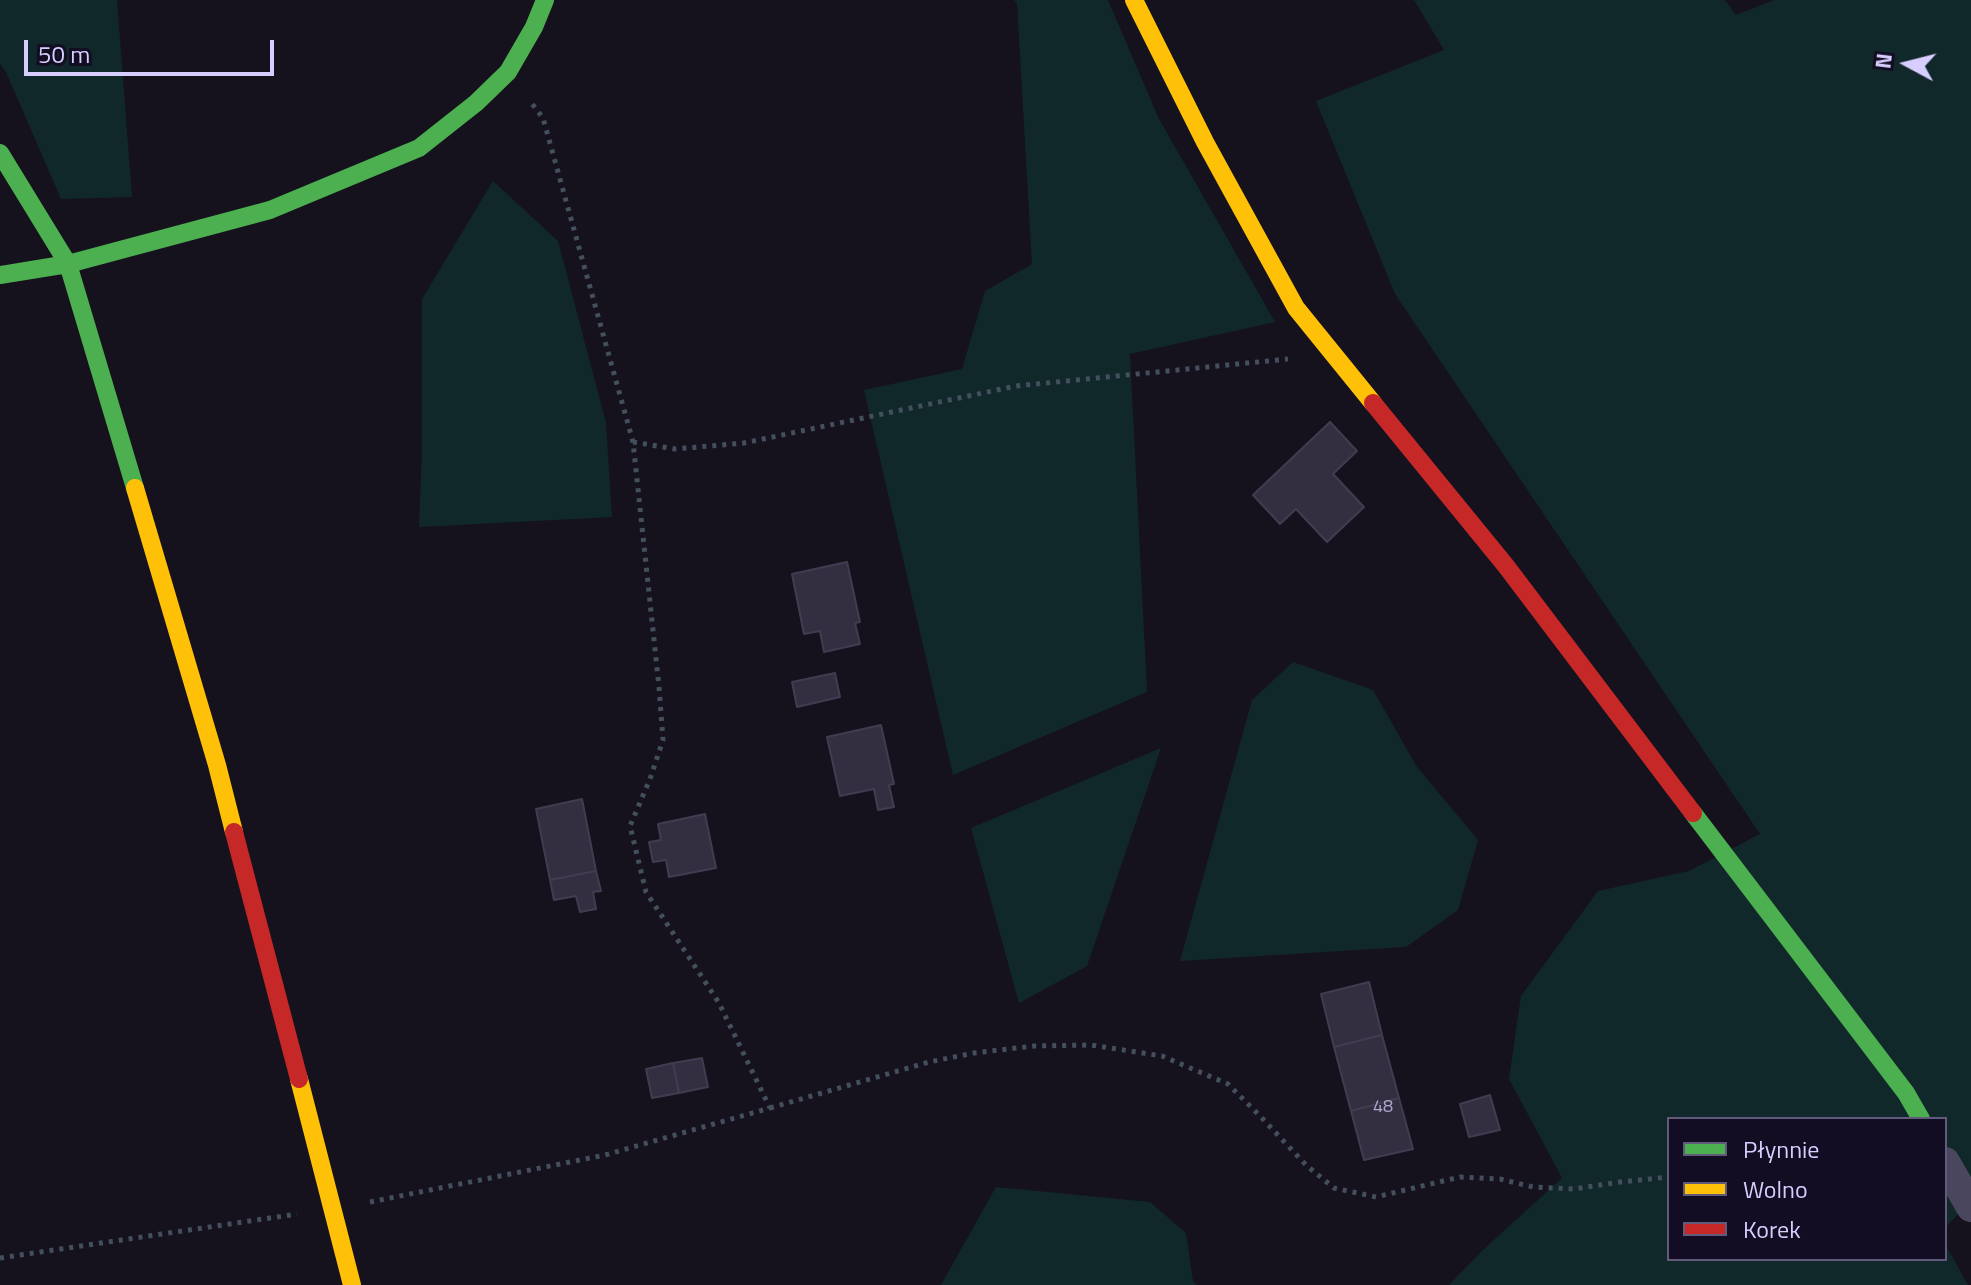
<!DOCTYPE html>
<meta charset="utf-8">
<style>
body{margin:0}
#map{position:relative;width:1971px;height:1285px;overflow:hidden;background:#15121d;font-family:"Titillium Web",sans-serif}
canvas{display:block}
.legend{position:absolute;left:1667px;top:1117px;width:280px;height:144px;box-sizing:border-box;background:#120d22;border:2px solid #615a7a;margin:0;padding:10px 14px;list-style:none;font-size:24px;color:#d7ceff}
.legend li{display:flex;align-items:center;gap:16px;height:40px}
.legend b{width:40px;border:2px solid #615a7a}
.north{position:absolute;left:1867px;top:24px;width:80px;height:80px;-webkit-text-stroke:6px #120d22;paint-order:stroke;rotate:277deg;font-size:22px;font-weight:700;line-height:32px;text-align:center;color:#d7ceff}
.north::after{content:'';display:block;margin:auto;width:28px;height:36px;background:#d7ceff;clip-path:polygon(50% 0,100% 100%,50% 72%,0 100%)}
.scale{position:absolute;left:24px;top:40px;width:250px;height:36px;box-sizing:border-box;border:4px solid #d7ceff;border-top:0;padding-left:10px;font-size:24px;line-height:28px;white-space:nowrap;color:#d7ceff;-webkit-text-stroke:6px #120d22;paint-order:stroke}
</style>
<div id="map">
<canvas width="1971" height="1285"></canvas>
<ul class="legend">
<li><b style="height:10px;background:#4caf50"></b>Płynnie</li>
<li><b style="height:10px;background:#ffc107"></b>Wolno</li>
<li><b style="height:10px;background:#c62828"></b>Korek</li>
</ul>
<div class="north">N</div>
<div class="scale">50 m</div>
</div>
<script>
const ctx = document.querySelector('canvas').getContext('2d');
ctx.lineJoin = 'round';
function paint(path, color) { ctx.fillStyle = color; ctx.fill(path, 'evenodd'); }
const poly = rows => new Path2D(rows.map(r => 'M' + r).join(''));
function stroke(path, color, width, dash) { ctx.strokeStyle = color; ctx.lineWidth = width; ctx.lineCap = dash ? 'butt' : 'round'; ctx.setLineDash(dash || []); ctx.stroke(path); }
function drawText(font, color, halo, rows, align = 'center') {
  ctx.font = font + ' "Titillium Web",sans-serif'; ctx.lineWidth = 6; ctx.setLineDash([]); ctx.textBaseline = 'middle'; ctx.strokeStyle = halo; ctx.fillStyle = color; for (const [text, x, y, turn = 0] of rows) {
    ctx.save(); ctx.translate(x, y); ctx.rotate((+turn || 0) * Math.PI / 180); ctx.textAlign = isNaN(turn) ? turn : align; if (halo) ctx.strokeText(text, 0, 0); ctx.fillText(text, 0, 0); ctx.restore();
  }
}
const green = poly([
 [0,0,117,0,132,197,61,199,6,72,0,64],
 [1014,0,1108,0,1159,119,1275,322,1130,354,1147,692,953,775,864,390,962,369,985,291,1032,264,1017,3],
 [1414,0,1725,0,1736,15,1774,0,1971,0,1971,1201,1945,1228,1945,1119,1669,1119,1669,1259,1945,1259,1945,1244,1968,1285,1449,1285,1483,1250,1562,1178,1509,1079,1521,996,1598,891,1689,871,1760,834,1395,294,1316,101,1444,50],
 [493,181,558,241,606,423,612,517,419,527,422,448,422,299],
 [1293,662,1373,690,1417,767,1478,840,1458,910,1406,947,1180,961,1252,700],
 [1161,748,1087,966,1019,1003,971,828],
 [996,1187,1150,1202,1186,1233,1193,1281,1197,1285,941,1285]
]);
const building = poly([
 [1330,422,1357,451,1333,474,1364,507,1327,542,1296,509,1280,524,1253,495,1330,422],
 [847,562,860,622,855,623,860,644,824,652,820,631,804,634,792,574,847,562],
 [835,673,840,697,797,707,792,682,835,673],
 [881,725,894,784,889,785,894,807,878,810,874,789,840,796,827,737,881,725],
 [582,799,596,871,550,880,536,809,582,799],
 [705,814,716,868,669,877,666,860,653,862,649,842,661,840,658,824,705,814],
 [596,871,601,891,593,892,596,909,580,912,576,896,554,900,550,880,596,871],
 [1369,982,1382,1035,1334,1047,1321,994,1369,982],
 [1382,1035,1399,1098,1351,1111,1334,1047,1382,1035],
 [702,1058,708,1087,679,1093,673,1063,702,1058],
 [673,1063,679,1093,652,1098,646,1069,673,1063],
 [1490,1095,1500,1130,1469,1137,1460,1104,1490,1095],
 [1399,1098,1413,1149,1364,1160,1351,1111,1399,1098]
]);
const path = poly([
 [633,442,675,449,744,443,1016,386,1288,359],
 [770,1108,929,1062,974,1053,1034,1046,1091,1045,1162,1056,1228,1084,1261,1117,1306,1165,1334,1188,1376,1197,1460,1177,1500,1179,1533,1187,1574,1189,1620,1182,1669,1177],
 [370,1202,605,1155,770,1108,719,1003,646,892,630,826,650,779,663,740,659,687,633,442,543,118,530,101],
 [0,1258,297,1214]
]);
const street = poly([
 [1945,1162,1971,1207]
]);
const fast = poly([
 [0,153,68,264,135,488],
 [0,275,68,264,270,210,419,148,476,103,508,72,534,27,545,0],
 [1693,813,1906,1093,1921,1119]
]);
const slow = poly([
 [1134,0,1205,142,1296,308,1373,403],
 [135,488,217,765,234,832],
 [299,1079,352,1285]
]);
const jam = poly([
 [1373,403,1506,566,1693,813],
 [234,832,299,1079]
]);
const numberNames = [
 ["48",1383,1108]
];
paint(green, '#11282a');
paint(building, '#332f40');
stroke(building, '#413c51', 2);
stroke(path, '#444f5e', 5, [4, 6]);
stroke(street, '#49465e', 30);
stroke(fast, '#4caf50', 18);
stroke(slow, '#ffc107', 18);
stroke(jam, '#c62828', 18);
drawText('18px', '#aea6cf', null, numberNames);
</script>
